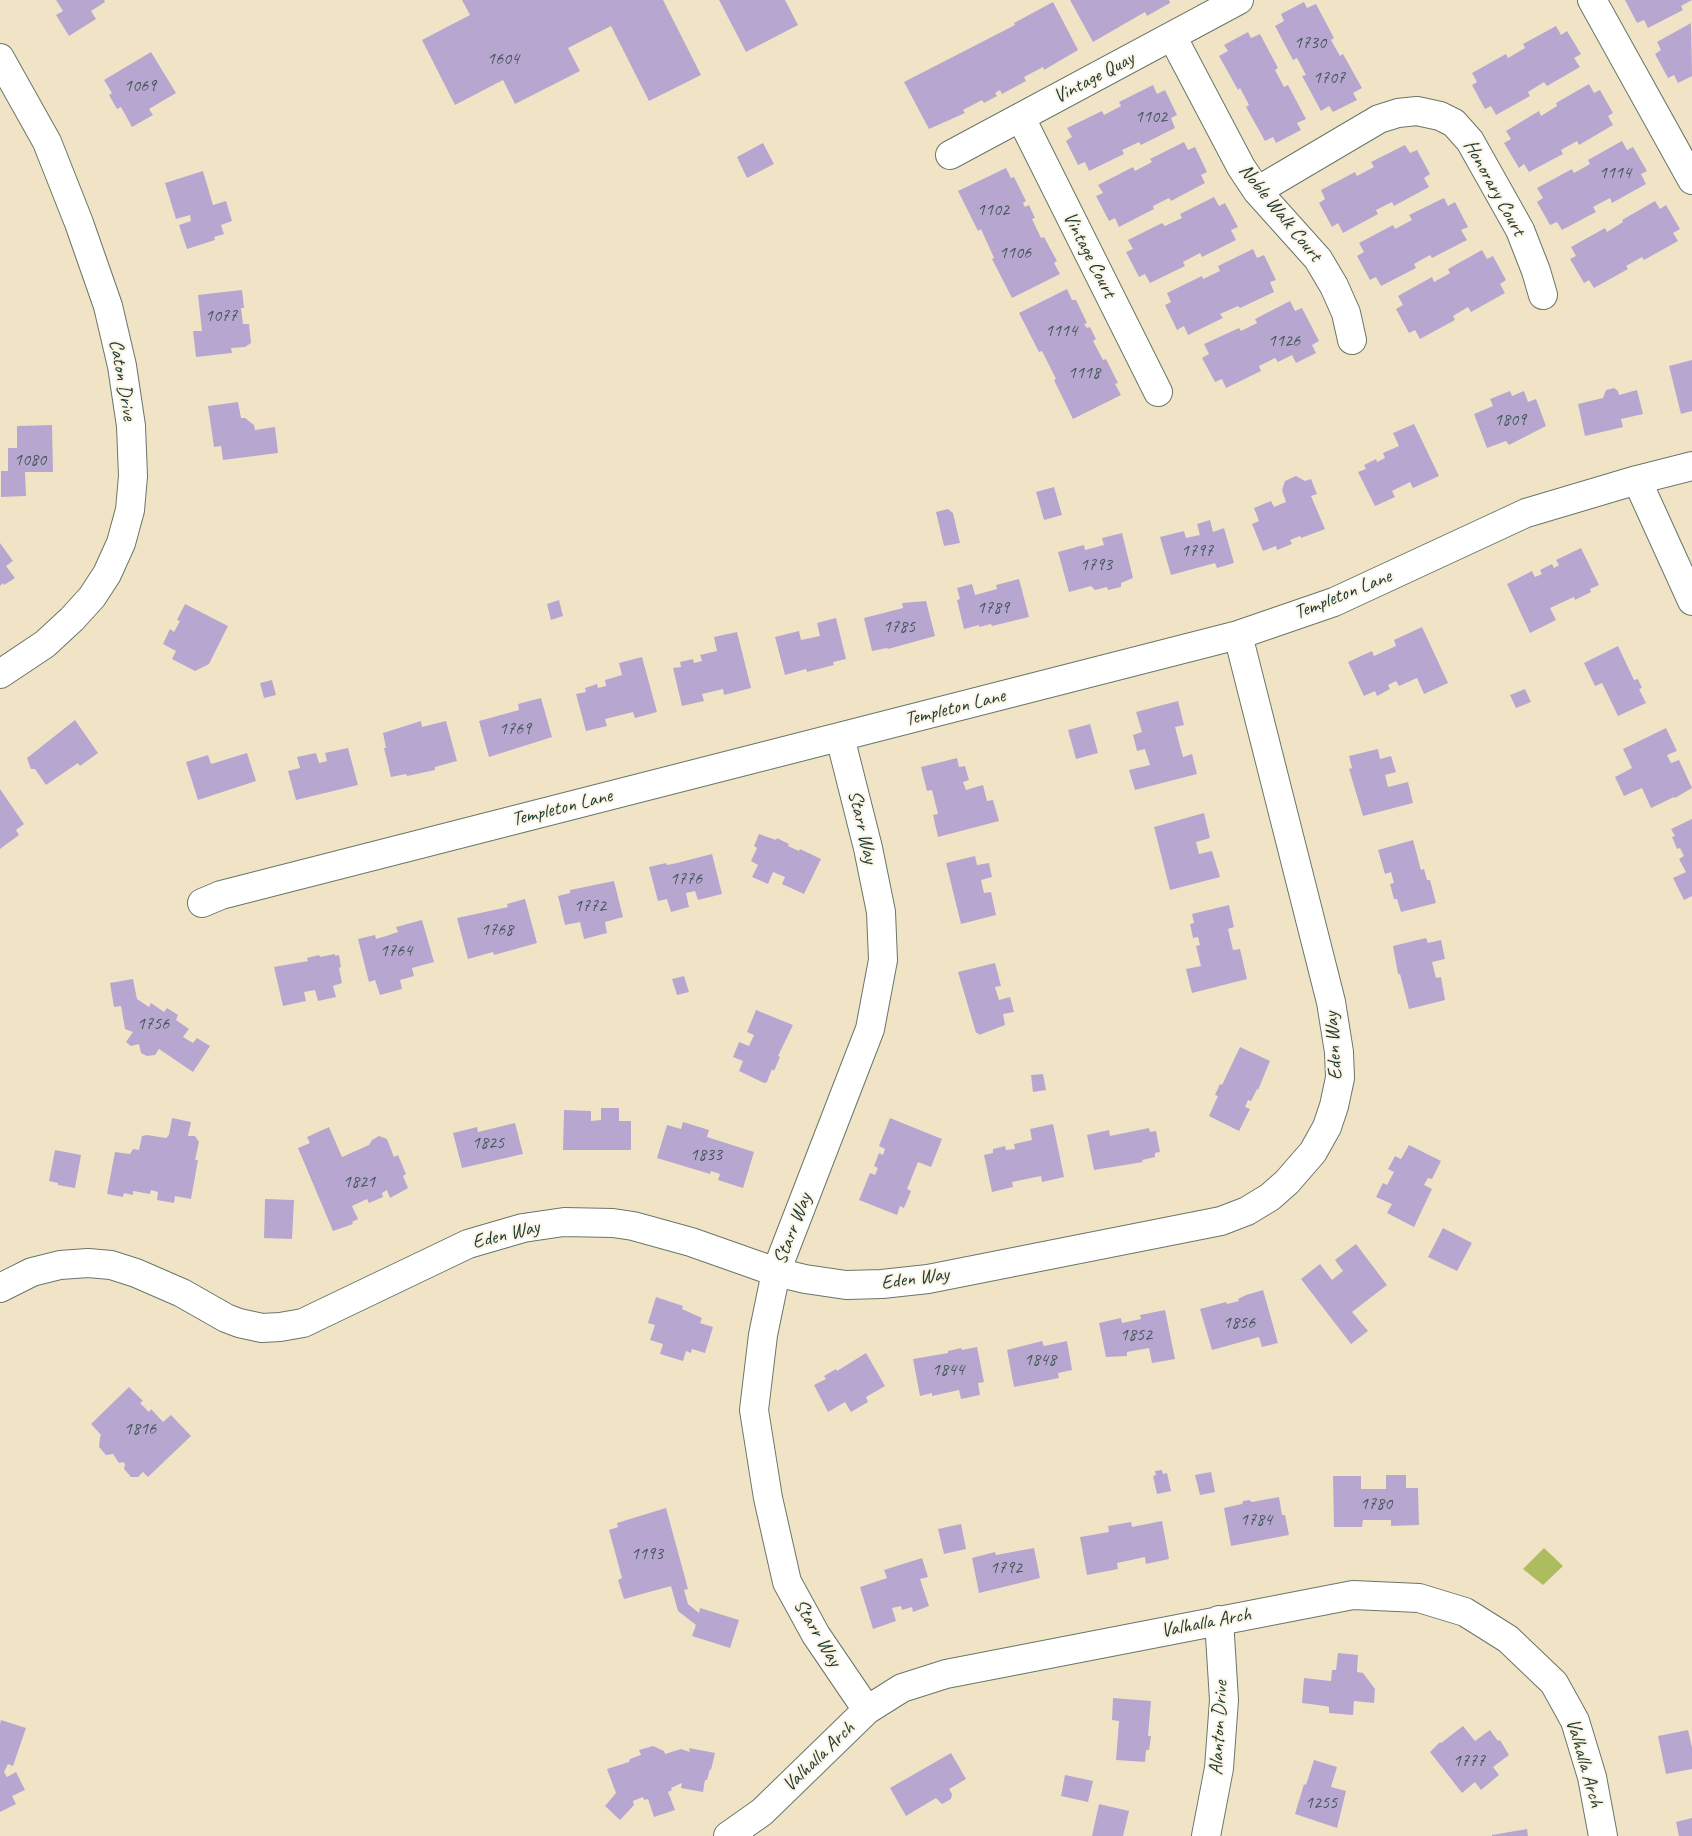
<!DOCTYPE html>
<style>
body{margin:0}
canvas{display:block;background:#f1e4c6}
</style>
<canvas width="1692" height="1836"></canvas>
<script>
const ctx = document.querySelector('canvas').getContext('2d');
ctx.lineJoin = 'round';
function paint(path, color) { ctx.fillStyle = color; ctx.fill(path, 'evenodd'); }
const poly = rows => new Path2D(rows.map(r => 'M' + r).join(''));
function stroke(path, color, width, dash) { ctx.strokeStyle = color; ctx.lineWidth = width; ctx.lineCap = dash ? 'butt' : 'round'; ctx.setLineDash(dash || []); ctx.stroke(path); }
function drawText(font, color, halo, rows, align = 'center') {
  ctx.font = font + ' Caveat,sans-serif'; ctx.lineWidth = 4; ctx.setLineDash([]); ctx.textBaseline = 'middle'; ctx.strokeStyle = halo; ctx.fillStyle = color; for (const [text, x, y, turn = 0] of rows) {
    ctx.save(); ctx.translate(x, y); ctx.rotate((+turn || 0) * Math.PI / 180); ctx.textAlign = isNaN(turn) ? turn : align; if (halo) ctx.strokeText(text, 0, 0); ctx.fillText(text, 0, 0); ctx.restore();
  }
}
const green = poly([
 [1544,1548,1563,1566,1543,1585,1523,1569]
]);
const building = poly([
 [56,0,104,0,105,2,91,11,96,19,69,36,56,15,63,11],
 [462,0,663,0,701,75,649,101,611,26,568,48,580,71,515,104,503,80,455,105,422,40,470,15],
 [719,0,785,0,798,25,746,52],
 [1070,0,1169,0,1170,3,1147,16,1145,12,1093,42],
 [1625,0,1692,0,1681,6,1683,10,1648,28,1644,20,1637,23],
 [1053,2,1078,50,1044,70,1043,67,1024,77,1026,81,1002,94,1000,90,995,93,997,96,984,103,982,100,963,110,965,113,929,129,904,82,1015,25,1014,23],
 [1304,2,1307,8,1316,4,1334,38,1331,40,1340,56,1343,54,1362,88,1353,93,1357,100,1333,112,1329,106,1321,111,1302,76,1306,75,1297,58,1293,60,1275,26,1284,21,1281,14],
 [1691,23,1692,76,1678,83,1674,75,1668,78,1655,54,1661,50,1657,42],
 [1556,26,1561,35,1567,31,1581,54,1574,58,1580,67,1547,86,1544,82,1528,92,1530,96,1496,115,1491,106,1485,109,1472,85,1477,82,1472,73,1506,54,1508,58,1525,48,1523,44],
 [1248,32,1251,38,1260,34,1278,68,1275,70,1284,87,1288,85,1306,119,1297,123,1301,130,1276,143,1273,137,1265,141,1246,107,1249,105,1240,88,1238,90,1219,56,1228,51,1224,45],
 [151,52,176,93,149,109,153,115,132,127,121,107,117,109,109,95,112,93,104,80],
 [1589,84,1594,93,1600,90,1613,113,1608,116,1613,125,1579,145,1577,141,1561,150,1563,154,1529,172,1524,164,1519,168,1504,143,1511,139,1506,131,1539,111,1541,116,1557,106,1556,103],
 [1153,85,1157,94,1165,90,1177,115,1171,118,1175,128,1141,145,1139,142,1122,150,1124,154,1089,171,1085,162,1078,165,1066,141,1072,137,1067,128,1102,111,1104,115,1121,106,1119,102],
 [1622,141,1627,150,1633,147,1647,171,1641,174,1646,184,1612,203,1610,198,1593,207,1596,212,1562,230,1557,222,1550,225,1537,202,1543,198,1537,188,1572,169,1574,173,1590,164,1588,160],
 [1184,142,1188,150,1195,147,1207,172,1201,175,1205,183,1171,201,1169,198,1153,206,1154,209,1119,227,1115,218,1109,221,1096,196,1103,193,1098,185,1133,167,1135,171,1152,162,1150,159],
 [763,143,774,164,747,178,737,157],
 [1405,145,1410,153,1417,150,1430,174,1424,178,1429,187,1394,206,1392,202,1376,210,1378,214,1343,233,1338,223,1332,227,1319,203,1325,199,1321,190,1355,172,1357,176,1374,167,1371,162],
 [1006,168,1011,178,1014,177,1026,201,1023,203,1025,207,1029,205,1035,218,1032,219,1041,238,1044,237,1057,261,1054,263,1060,274,1012,298,992,259,994,258,981,229,978,231,958,191],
 [203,171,213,205,226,201,232,221,221,225,224,234,214,237,215,240,187,249,179,225,191,221,190,215,176,219,165,183],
 [1214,197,1219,206,1225,203,1238,227,1231,230,1236,240,1202,257,1200,253,1183,262,1185,266,1150,283,1145,274,1139,277,1126,252,1133,249,1128,240,1162,223,1165,226,1182,218,1180,214],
 [1444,198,1448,206,1455,202,1468,227,1461,230,1467,240,1432,258,1430,255,1414,264,1416,268,1381,286,1376,277,1370,280,1357,256,1364,252,1359,243,1393,225,1395,229,1412,220,1409,215],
 [1655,201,1660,209,1666,205,1680,229,1673,233,1678,241,1644,260,1642,257,1626,266,1628,269,1594,288,1589,280,1584,283,1570,259,1576,256,1571,247,1605,228,1607,232,1623,222,1622,220],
 [1253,249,1257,258,1264,255,1276,280,1270,282,1274,292,1240,308,1238,306,1220,314,1223,318,1188,335,1184,326,1177,330,1165,305,1171,302,1167,293,1202,276,1203,279,1220,271,1218,266],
 [1482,250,1487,259,1493,256,1506,280,1500,284,1505,293,1471,312,1468,307,1453,316,1455,320,1420,339,1415,330,1409,333,1396,309,1403,305,1398,296,1432,277,1434,282,1450,273,1448,269],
 [1067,289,1072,300,1076,300,1087,323,1084,324,1087,328,1090,327,1096,339,1093,341,1103,360,1106,359,1118,383,1115,384,1121,395,1073,419,1054,380,1056,379,1042,351,1039,352,1019,313],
 [242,290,244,308,241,308,243,324,249,324,251,343,245,347,231,348,232,353,196,357,193,331,202,331,198,295],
 [1290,301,1295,311,1302,308,1319,341,1312,345,1316,353,1296,363,1292,355,1278,362,1275,358,1259,366,1261,371,1226,388,1222,379,1215,382,1202,358,1209,354,1204,344,1239,328,1241,331,1257,323,1255,319],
 [1692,360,1692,411,1681,414,1669,366],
 [1614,388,1618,391,1619,395,1637,390,1643,414,1621,419,1623,427,1585,436,1578,404,1603,398,1606,390],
 [1510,391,1512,396,1524,391,1528,402,1536,399,1546,426,1509,445,1506,441,1487,448,1474,414,1493,406,1490,399],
 [238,402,241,418,245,418,254,425,255,430,275,427,278,453,223,460,221,446,214,447,208,406],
 [1414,424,1439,476,1413,488,1410,482,1392,491,1395,497,1375,506,1358,472,1366,469,1364,465,1376,459,1377,462,1385,458,1383,453,1399,446,1393,433],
 [52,425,53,472,25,472,26,496,1,497,1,471,8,471,8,448,17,448,17,426],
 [1296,476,1305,481,1311,479,1317,494,1311,496,1325,529,1301,538,1300,536,1290,540,1292,544,1277,550,1276,546,1263,551,1252,524,1259,521,1254,508,1271,501,1274,507,1286,502,1282,490,1285,481],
 [1054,487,1062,515,1044,520,1036,492],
 [948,509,953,513,960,543,944,546,936,512],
 [1210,520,1213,532,1224,528,1234,563,1217,568,1215,563,1171,575,1160,537,1184,531,1186,538,1200,535,1197,524],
 [1122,533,1133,578,1121,583,1121,587,1108,590,1107,587,1095,590,1091,586,1069,592,1058,552,1084,545,1085,550,1104,545,1102,538],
 [0,543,13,561,6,566,15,578,4,585,3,583,0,586],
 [1581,548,1599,585,1590,589,1591,592,1575,600,1574,597,1550,608,1556,620,1530,633,1507,584,1532,571,1535,577,1542,574,1540,570,1552,564,1554,568,1559,565,1556,560],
 [1019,579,1029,617,992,626,991,624,979,627,979,625,964,629,957,600,960,599,957,588,972,584,975,595,997,589,996,585],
 [559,600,563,616,551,620,547,604],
 [926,601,935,636,888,649,887,648,872,651,864,618,903,608,902,603],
 [185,604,228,626,209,664,195,671,172,659,176,651,163,644,170,629,174,632,180,621,177,620],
 [836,618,846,659,833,662,834,665,807,672,806,669,785,675,775,637,799,631,801,640,820,636,817,623],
 [1422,627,1448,683,1424,694,1417,678,1399,686,1396,681,1388,685,1390,689,1377,696,1375,691,1364,696,1348,662,1372,651,1374,656,1396,646,1394,640],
 [737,632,751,688,724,695,723,689,702,694,704,701,682,706,673,668,681,667,680,662,693,659,694,663,702,661,700,655,717,651,714,637],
 [1618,646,1634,680,1638,679,1642,688,1639,689,1646,703,1618,716,1602,683,1595,686,1584,663],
 [642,657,657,712,635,718,633,712,605,719,607,726,586,731,576,694,586,692,585,688,597,684,598,688,606,686,605,680,622,675,619,663],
 [272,680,276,695,264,698,260,683],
 [1525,689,1531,702,1516,708,1510,695],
 [541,698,552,737,489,757,479,721,519,710,518,704],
 [1178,701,1184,725,1175,727,1183,757,1192,754,1197,774,1135,790,1129,770,1150,765,1145,749,1137,751,1133,735,1142,732,1136,712],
 [75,720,98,753,80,766,78,763,46,785,35,769,31,769,27,758],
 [421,721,422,727,446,721,457,761,435,767,435,770,407,776,406,774,391,777,384,748,386,748,383,733],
 [1090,724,1098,753,1076,759,1068,730],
 [1666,728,1677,751,1667,755,1671,763,1679,760,1692,788,1675,798,1674,797,1651,808,1642,788,1624,796,1615,777,1632,768,1623,749],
 [348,748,358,785,296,800,288,771,300,768,297,757,316,753,319,763,327,761,325,753],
 [1378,749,1380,759,1391,756,1396,772,1385,775,1388,787,1408,782,1413,803,1363,816,1349,769,1352,768,1349,756],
 [247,753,256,781,198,800,186,762,208,755,211,764],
 [957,758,959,767,965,766,969,780,963,782,966,790,983,785,987,801,993,800,999,821,938,837,933,815,938,814,932,790,927,791,921,767],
 [0,789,24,824,16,830,19,835,0,849],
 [1204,813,1210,838,1196,842,1199,854,1212,851,1220,877,1170,890,1154,827],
 [1692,819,1692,896,1684,900,1673,878,1686,872,1679,859,1684,856,1680,848,1677,849,1672,837,1675,836,1671,829],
 [759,834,776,840,777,838,789,844,788,846,799,851,800,849,821,859,804,894,782,884,785,877,773,872,768,884,752,877,758,865,751,861,757,848,754,846],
 [1413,840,1421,870,1424,869,1427,880,1430,880,1436,903,1401,912,1397,899,1394,899,1390,884,1394,883,1391,872,1385,874,1378,850],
 [712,854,722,894,698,900,695,891,686,893,689,907,671,912,667,899,658,901,649,867,666,863,667,865,677,863],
 [975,856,977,865,989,863,992,877,981,880,984,893,991,892,996,915,961,924,946,863],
 [614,881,623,917,605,922,607,933,584,939,580,922,565,925,558,896,570,893,570,890],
 [525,899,537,943,494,955,493,952,468,959,457,918,508,907,507,904],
 [1229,905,1234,927,1228,929,1233,950,1240,949,1247,979,1192,993,1186,969,1201,966,1196,946,1200,945,1198,937,1193,938,1190,924,1194,923,1192,914],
 [422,920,434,962,412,968,414,976,400,980,402,989,380,995,375,980,369,982,358,939,375,935,376,939,386,936,398,932,396,927],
 [1426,938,1428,943,1441,940,1445,959,1432,962,1436,978,1441,977,1445,1000,1409,1009,1400,974,1398,974,1393,946],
 [335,954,335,956,339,955,341,967,339,968,342,983,333,986,336,997,318,1001,315,990,304,992,306,1001,283,1006,274,967,308,961,307,958,319,955,320,957],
 [995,963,1001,986,995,987,999,1000,1010,997,1014,1012,1003,1014,1005,1025,979,1035,978,1033,976,1033,958,972],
 [684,976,689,992,677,995,672,979],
 [133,979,137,999,149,1007,151,1003,164,1012,167,1008,178,1015,176,1020,189,1029,183,1037,193,1043,197,1038,210,1046,193,1072,159,1049,155,1055,147,1056,141,1053,139,1044,131,1046,126,1042,133,1032,125,1029,121,1006,114,1007,110,983],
 [756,1010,793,1025,778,1056,780,1057,774,1071,772,1069,767,1082,764,1083,739,1071,743,1061,733,1057,739,1042,749,1046,754,1035,747,1032],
 [1240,1047,1270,1061,1258,1090,1257,1089,1251,1101,1248,1100,1245,1107,1250,1109,1239,1131,1209,1116,1218,1096,1215,1095,1220,1084,1222,1085],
 [1043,1074,1046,1090,1033,1092,1031,1075],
 [601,1108,619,1108,619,1121,631,1121,631,1150,563,1150,564,1110,591,1111,591,1121,601,1120],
 [172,1118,191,1122,188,1136,195,1136,199,1142,195,1160,198,1160,191,1199,175,1196,174,1203,157,1200,158,1192,151,1190,150,1194,133,1191,133,1195,124,1193,123,1197,107,1194,115,1152,130,1154,133,1149,139,1150,142,1136,147,1135,166,1138,169,1135],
 [890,1118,942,1139,931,1167,918,1162,907,1189,911,1191,904,1208,900,1206,897,1215,859,1200,870,1173,875,1175,878,1168,874,1166,879,1153,883,1155,885,1149,879,1146],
 [683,1122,709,1130,707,1137,754,1152,743,1188,718,1180,720,1174,711,1171,710,1174,657,1158,667,1125,681,1129],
 [515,1123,523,1154,462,1168,453,1133,477,1127,478,1132],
 [1053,1124,1064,1177,1042,1182,1041,1176,1012,1182,1013,1187,992,1192,984,1155,993,1153,993,1149,1005,1146,1006,1150,1015,1149,1014,1144,1032,1140,1030,1129],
 [329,1127,342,1157,369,1145,372,1140,379,1136,387,1139,394,1157,398,1155,406,1174,403,1176,408,1188,390,1198,387,1190,382,1193,383,1197,369,1203,367,1199,352,1206,358,1219,352,1222,353,1224,333,1231,298,1148,310,1143,307,1137],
 [1149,1128,1150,1132,1156,1131,1160,1152,1155,1153,1155,1157,1142,1160,1143,1162,1094,1170,1087,1135,1109,1130,1110,1136],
 [1409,1145,1441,1161,1432,1179,1428,1178,1424,1185,1432,1189,1414,1227,1387,1213,1392,1204,1376,1197,1383,1183,1387,1185,1394,1172,1388,1169,1395,1156,1401,1159],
 [55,1150,81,1155,75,1188,58,1185,58,1183,49,1181],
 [265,1199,294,1200,292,1239,264,1238],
 [1443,1228,1472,1243,1457,1271,1428,1257],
 [1356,1244,1387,1285,1352,1312,1368,1331,1351,1344,1301,1279,1320,1264,1332,1280,1343,1271,1335,1260],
 [1263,1290,1278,1343,1262,1347,1259,1337,1212,1350,1200,1309,1226,1302,1227,1304,1239,1301,1238,1299,1246,1295],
 [656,1297,683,1306,682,1309,702,1318,700,1323,713,1327,705,1353,692,1349,691,1353,686,1351,683,1361,660,1354,663,1344,650,1340,655,1325,648,1323],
 [1165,1310,1175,1359,1152,1363,1149,1348,1127,1352,1127,1356,1106,1357,1099,1323,1121,1318,1122,1323,1141,1319,1140,1315],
 [1042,1341,1044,1346,1067,1341,1072,1370,1058,1373,1059,1378,1014,1387,1007,1350],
 [977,1347,984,1382,978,1383,980,1395,961,1399,959,1390,932,1396,932,1393,920,1396,913,1359,948,1353,948,1351,961,1348,962,1350],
 [866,1353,885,1386,866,1397,868,1402,851,1412,845,1402,828,1412,814,1385,826,1379,824,1376,836,1369,837,1371],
 [129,1387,143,1401,140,1403,149,1412,151,1409,163,1422,171,1415,191,1436,148,1477,143,1472,138,1477,131,1477,124,1469,125,1464,123,1462,119,1463,113,1454,106,1455,99,1447,100,1437,101,1435,91,1424],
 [1162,1470,1163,1474,1167,1473,1171,1491,1157,1494,1153,1476,1156,1475,1155,1471],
 [1211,1472,1215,1492,1200,1495,1195,1475],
 [1386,1475,1406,1475,1406,1488,1418,1488,1419,1525,1391,1526,1391,1520,1363,1520,1362,1527,1334,1527,1333,1476,1361,1476,1361,1489,1386,1489],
 [1279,1497,1282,1515,1285,1515,1289,1535,1231,1546,1224,1508,1242,1504,1243,1501,1249,1500,1252,1502],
 [666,1508,688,1589,684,1590,688,1604,699,1613,700,1608,739,1620,730,1648,692,1636,696,1625,678,1611,671,1586,624,1599,618,1580,622,1578,609,1530,618,1527,617,1523],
 [1162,1521,1169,1559,1146,1564,1145,1557,1117,1563,1118,1569,1087,1575,1080,1537,1109,1532,1108,1526,1131,1522,1132,1527],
 [961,1524,966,1549,944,1554,938,1529],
 [1034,1548,1040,1578,979,1593,972,1558,995,1552,996,1555],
 [922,1558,928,1577,920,1579,929,1606,913,1612,912,1607,902,1610,901,1606,892,1608,896,1621,873,1629,860,1587,887,1578,884,1570],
 [1338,1653,1358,1655,1357,1672,1363,1673,1375,1689,1374,1703,1354,1701,1353,1715,1329,1713,1329,1707,1325,1706,1302,1703,1304,1678,1331,1681,1332,1670,1336,1670],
 [1113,1698,1151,1701,1148,1736,1151,1736,1149,1750,1146,1750,1145,1762,1116,1760,1119,1721,1112,1720],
 [1,1720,26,1728,13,1766,8,1764,4,1772,7,1777,16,1772,25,1790,12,1796,16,1804,0,1812,0,1724],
 [1463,1726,1475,1741,1490,1730,1498,1741,1500,1740,1509,1755,1493,1767,1499,1775,1481,1790,1475,1782,1462,1793,1430,1752,1440,1742,1441,1743],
 [1688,1730,1692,1748,1692,1769,1666,1774,1658,1736],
 [653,1746,664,1751,665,1754,681,1749,690,1752,689,1748,715,1753,711,1770,710,1769,707,1780,705,1780,703,1792,681,1788,682,1783,671,1788,672,1790,668,1792,675,1810,654,1817,648,1799,644,1800,643,1797,633,1801,634,1805,620,1820,605,1806,616,1793,607,1769,629,1762,630,1759,641,1755,639,1750],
 [951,1753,966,1779,949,1789,952,1794,951,1799,942,1804,936,1798,906,1816,890,1788],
 [1314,1760,1337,1767,1331,1787,1346,1791,1337,1828,1295,1814,1304,1784,1306,1785],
 [1065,1775,1093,1781,1088,1802,1061,1796],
 [1099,1804,1129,1811,1123,1836,1092,1836],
 [1692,1818,1692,1836,1679,1836,1676,1822],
 [1527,1829,1528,1836,1492,1836,1492,1835]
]);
const minor = poly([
 [1592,0,1692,180],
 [1172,36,1241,167,1257,191,1318,259,1334,286,1346,313,1352,340],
 [0,58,47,142,79,223,108,306,122,366,131,426,133,476,130,510,121,543,107,574,92,597,72,619,45,644,0,674],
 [1021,118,1158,392],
 [950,155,1239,0],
 [1257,191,1379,119,1398,113,1417,111,1440,116,1454,123,1470,141,1520,230,1536,271,1543,295],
 [1637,480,1692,601],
 [840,737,868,848,881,912,883,960,870,1029,776,1272,763,1335,754,1410,768,1498,787,1582,816,1635,867,1710],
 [202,903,221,895,1238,635,1334,602,1526,513,1637,480,1692,466],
 [0,1288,32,1272,60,1265,88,1263,111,1265,136,1273,182,1293,226,1318,239,1323,262,1328,280,1327,303,1323,468,1244,523,1228,564,1222,613,1223,633,1226,691,1242,776,1272,805,1279,846,1285,882,1284,928,1279,1221,1221,1247,1211,1270,1197,1287,1182,1313,1152,1327,1127,1334,1106,1340,1078,1339,1052,1331,1002,1238,635],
 [728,1836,762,1812,867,1710,902,1688,946,1674,1353,1595,1419,1598,1465,1612,1508,1639,1554,1683,1575,1721,1592,1777,1603,1836],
 [1206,1836,1219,1768,1224,1700,1219,1620]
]);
const numberNames = [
 ["1730",1310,43],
 ["1604",503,59],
 ["1707",1329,78],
 ["1069",140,86],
 ["1102",1151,117],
 ["1114",1615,173],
 ["1102",993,210],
 ["1106",1015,253],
 ["1077",221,316],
 ["1114",1061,331],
 ["1126",1284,341],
 ["1118",1084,373],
 ["1809",1510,420],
 ["1080",30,460],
 ["1797",1197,551],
 ["1793",1096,565],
 ["1789",993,608],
 ["1785",899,627],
 ["1769",515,729],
 ["1776",686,879],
 ["1772",590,906],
 ["1768",497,930],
 ["1764",396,951],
 ["1756",153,1024],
 ["1825",488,1143],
 ["1833",706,1155],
 ["1821",359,1182],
 ["1856",1239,1323],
 ["1852",1136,1335],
 ["1848",1040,1360],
 ["1844",948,1370],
 ["1816",140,1429],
 ["1780",1376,1504],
 ["1784",1256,1520],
 ["1193",647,1554],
 ["1792",1006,1568],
 ["1777",1469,1761],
 ["1255",1321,1803]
];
const streetNames = [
 ["Vintage Quay",1094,78,-28],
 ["Honorary Court",1494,188,61],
 ["Noble Walk Court",1280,213,51],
 ["Vintage Court",1089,255,63],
 ["Caton Drive",122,380,80],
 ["Templeton Lane",1343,595,-22],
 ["Templeton Lane",955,708,-14],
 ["Templeton Lane",562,808,-14],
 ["Starr Way",862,827,77],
 ["Eden Way",1334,1046,-94],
 ["Starr Way",793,1229,-69],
 ["Eden Way",506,1235,-14],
 ["Eden Way",915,1279,-8],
 ["Valhalla Arch",1206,1623,-11],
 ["Starr Way",817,1633,59],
 ["Alanton Drive",1219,1728,-87],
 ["Valhalla Arch",819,1757,-44],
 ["Valhalla Arch",1584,1763,74]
];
paint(green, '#acbc5f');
paint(building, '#b7a7d0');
stroke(minor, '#687767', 30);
stroke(minor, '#fff', 28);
drawText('18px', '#45585b', null, numberNames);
drawText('20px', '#1f3d34', '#fcf5e5', streetNames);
</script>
